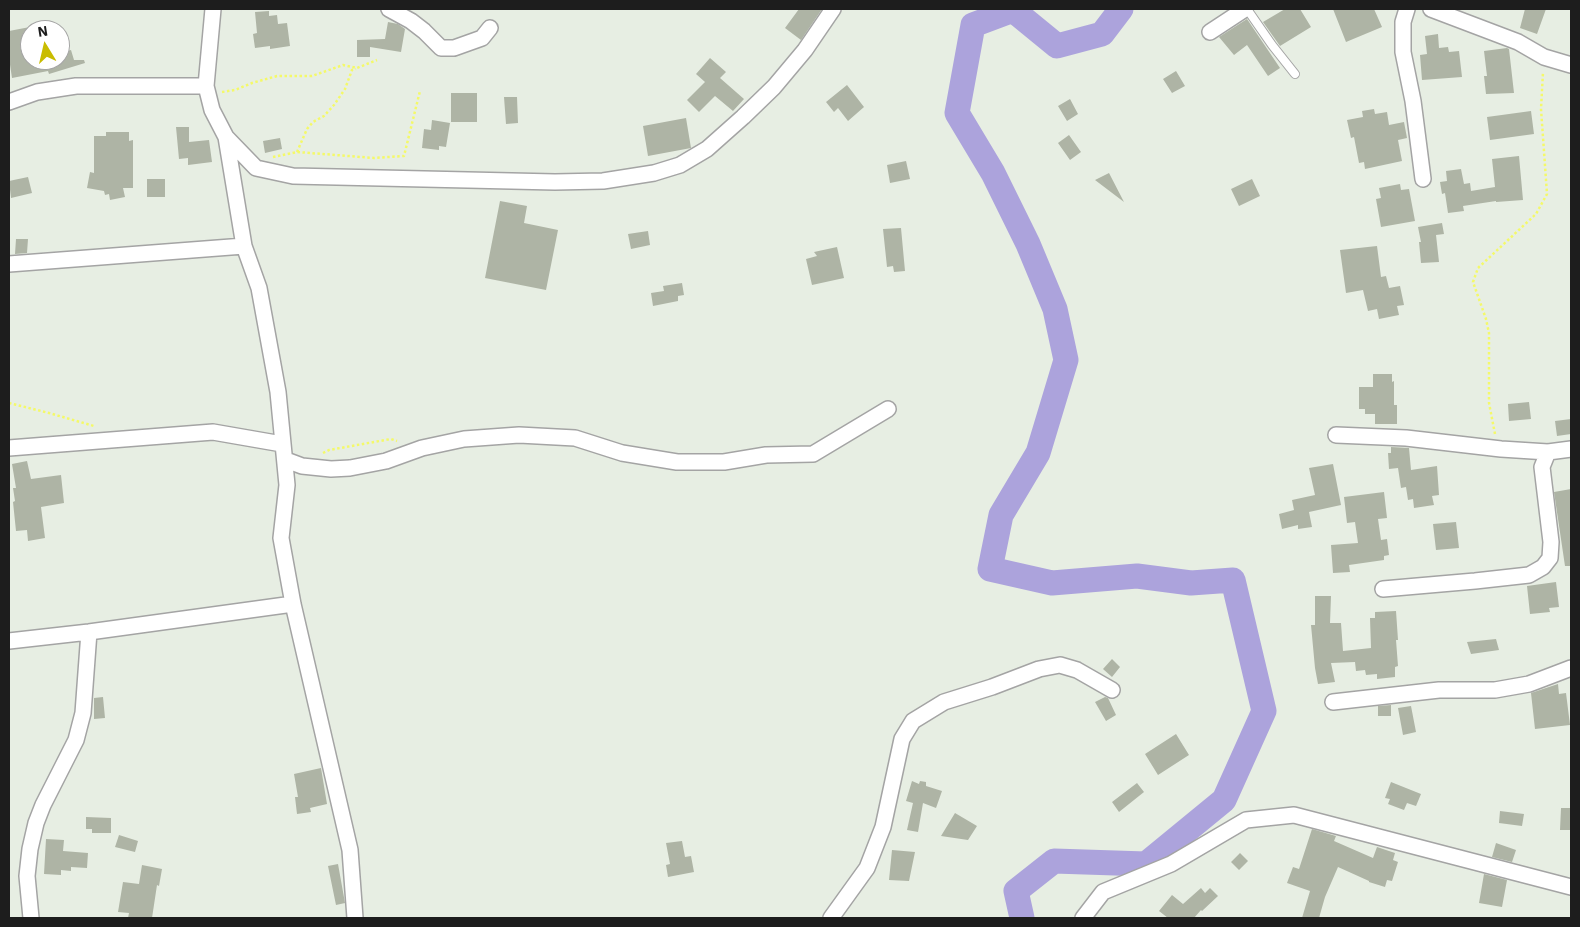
<!DOCTYPE html>
<style>
body{margin:0}
#map{position:relative;width:1580px;height:927px;overflow:hidden;background:#e7eee3;font-family:"IBM Plex Sans",sans-serif}
canvas{display:block}
.frame{position:absolute;inset:0;border:10px solid #1d1d1d;pointer-events:none}
.north{position:absolute;left:20px;top:20px;width:50px;height:50px;box-sizing:border-box;background:#fff;border:1px solid #a5a5a5;border-radius:50%;rotate:351deg;font-size:14px;font-weight:700;line-height:20px;text-align:center;color:#1d1d1d}
.north::after{content:'';display:block;margin:auto;width:18px;height:22px;background:#c9bc01;clip-path:polygon(50% 0,100% 100%,50% 72%,0 100%)}
</style>
<div id="map">
<canvas width="1580" height="927"></canvas>
<div class="frame"></div>
<div class="north">N</div>
</div>
<script>
const ctx = document.querySelector('canvas').getContext('2d');
ctx.lineJoin = 'round';
const poly = rows => new Path2D(rows.map(r => 'M' + r).join(''));
function stroke(path, color, width, dash) { ctx.strokeStyle = color; ctx.lineWidth = width; ctx.lineCap = dash ? 'butt' : 'round'; ctx.setLineDash(dash || []); ctx.stroke(path); }
function paint(path, color) { ctx.fillStyle = color; ctx.fill(path, 'evenodd'); }
const river = poly([
 [1022,918,1016,891,1054,861,1146,864,1224,800,1264,711,1233,580,1191,583,1137,576,1052,583,990,569,1001,515,1038,453,1066,360,1055,309,1028,244,993,173,957,113,973,25,1013,10,1057,46,1102,34,1121,9]
]);
const building = poly([
 [799,9,822,9,801,40,785,28],
 [1285,9,1300,9,1311,27,1280,46,1263,22],
 [1333,9,1374,9,1382,27,1346,42],
 [1525,9,1546,9,1537,34,1520,28],
 [269,11,269,16,277,15,278,24,287,23,290,46,270,49,270,46,255,48,253,34,257,33,255,12],
 [1247,19,1280,68,1268,76,1247,45,1234,55,1219,37],
 [388,22,398,24,405,29,401,52,370,47,370,57,357,57,357,40,385,39],
 [30,27,30,60,60,60,60,53,71,50,74,60,84,60,85,63,49,74,48,71,12,78,9,58,9,31],
 [1438,34,1439,48,1448,47,1449,52,1459,51,1462,77,1422,80,1420,55,1427,54,1425,36],
 [1507,48,1509,49,1514,93,1486,94,1484,76,1487,76,1484,51],
 [710,58,726,72,720,78,744,99,733,111,715,96,699,112,687,100,705,82,696,74],
 [1176,71,1185,86,1172,93,1163,79],
 [847,85,864,107,848,121,838,108,834,112,826,102],
 [451,93,477,93,477,122,451,122],
 [504,97,517,97,518,123,506,124],
 [1070,99,1078,114,1067,121,1058,106],
 [1374,109,1375,114,1387,112,1389,125,1404,122,1407,138,1398,140,1402,161,1365,169,1364,162,1359,163,1354,137,1351,138,1347,120,1363,117,1362,111],
 [1531,111,1534,134,1490,140,1487,117],
 [686,118,691,148,648,156,643,126],
 [432,120,450,123,446,147,439,146,439,150,422,148,424,129,431,130],
 [176,127,189,127,189,142,209,140,212,162,188,165,188,158,179,159],
 [106,132,129,132,129,141,133,140,133,188,123,188,125,197,110,200,109,194,105,195,104,191,87,188,90,172,94,173,94,136,106,136],
 [1069,135,1081,152,1070,160,1058,143],
 [280,138,282,149,265,153,263,141],
 [1519,156,1523,200,1496,202,1496,201,1463,206,1464,211,1448,213,1445,193,1442,194,1440,182,1447,181,1446,171,1461,169,1464,184,1470,183,1471,191,1495,187,1492,159],
 [906,161,910,179,890,183,887,165],
 [1109,173,1124,202,1095,180],
 [28,177,32,193,11,198,9,181],
 [147,179,165,179,165,197,147,197],
 [1252,179,1260,196,1239,206,1231,189],
 [1400,184,1401,190,1409,189,1415,221,1381,227,1376,199,1381,198,1379,188],
 [500,201,527,206,524,223,558,230,546,290,485,278],
 [1442,223,1444,234,1436,235,1439,262,1421,263,1419,242,1421,242,1418,227],
 [901,228,905,271,894,272,893,266,887,267,883,229],
 [648,231,650,245,631,249,628,234],
 [16,239,28,239,27,253,15,254],
 [1377,246,1381,277,1386,276,1389,288,1400,286,1404,305,1397,306,1399,315,1379,319,1377,309,1368,311,1363,290,1346,293,1340,250],
 [837,247,844,278,812,285,806,259,817,256,814,252],
 [682,283,684,295,678,296,678,301,653,306,651,293,664,291,663,286],
 [1373,374,1392,374,1392,382,1394,381,1394,405,1397,405,1397,424,1375,424,1375,414,1365,414,1365,409,1359,409,1359,387,1373,387],
 [1529,402,1531,419,1509,421,1508,404],
 [1571,419,1571,434,1557,436,1555,421],
 [1391,447,1409,448,1411,470,1437,466,1439,495,1432,496,1434,505,1414,508,1413,499,1408,500,1406,487,1401,488,1398,468,1389,469,1388,453,1391,453],
 [27,461,31,479,61,475,64,503,41,507,45,538,28,541,27,530,16,531,13,502,15,501,13,488,16,488,12,464],
 [1333,464,1341,505,1309,512,1312,527,1298,529,1298,525,1282,529,1279,514,1294,510,1292,500,1315,495,1309,468],
 [1571,489,1571,566,1565,566,1554,492],
 [1384,492,1387,518,1378,519,1381,540,1387,539,1389,555,1384,556,1384,560,1349,565,1350,572,1333,573,1331,545,1358,543,1355,522,1347,523,1344,497],
 [1456,522,1459,548,1436,550,1433,524],
 [1556,582,1559,607,1549,608,1550,612,1530,614,1527,586],
 [1315,596,1331,596,1330,623,1341,623,1343,651,1371,648,1370,618,1375,618,1375,612,1396,611,1398,640,1396,640,1398,666,1395,667,1395,677,1377,679,1377,674,1366,675,1365,670,1356,671,1355,662,1331,663,1335,682,1318,684,1315,668,1311,625,1315,625],
 [1496,639,1499,650,1471,654,1467,642],
 [1112,659,1120,667,1112,677,1103,669],
 [1558,684,1559,694,1566,693,1570,725,1535,729,1531,693],
 [103,697,105,718,94,719,94,698],
 [1105,697,1108,698,1116,715,1106,721,1095,702],
 [1391,705,1391,716,1378,716,1378,706],
 [1411,706,1416,732,1403,735,1398,708],
 [1176,734,1189,755,1158,775,1145,754],
 [321,768,327,804,310,808,311,812,297,814,295,797,298,797,294,774],
 [912,781,919,784,920,781,926,782,926,786,942,791,936,808,923,803,918,832,907,830,913,803,906,801],
 [1391,782,1421,794,1416,806,1407,803,1404,810,1388,804,1390,799,1385,798],
 [1137,783,1144,792,1119,812,1112,802],
 [1561,808,1571,808,1571,830,1560,830],
 [1500,811,1524,814,1522,826,1499,823],
 [955,813,977,826,968,840,941,836],
 [86,817,111,818,111,833,92,833,92,829,86,829],
 [1312,829,1336,836,1334,841,1373,858,1377,847,1395,853,1393,860,1398,862,1392,881,1387,880,1385,887,1369,882,1369,881,1338,867,1325,897,1319,918,1302,918,1310,891,1287,883,1293,867,1299,869],
 [119,835,138,841,135,852,115,847],
 [46,839,64,840,63,851,88,853,87,868,71,867,71,871,61,870,61,875,44,874],
 [682,841,685,857,691,856,694,872,668,877,666,865,670,864,666,843],
 [1496,843,1516,850,1512,862,1492,857],
 [892,850,915,852,909,881,889,880],
 [1240,853,1248,861,1239,870,1231,862],
 [338,864,345,903,336,905,328,866],
 [142,865,162,869,159,886,157,885,152,918,128,918,129,913,118,912,123,882,139,884],
 [1484,874,1507,880,1502,907,1479,903],
 [1201,888,1205,893,1210,888,1218,896,1202,911,1201,910,1194,918,1168,918,1159,911,1172,895,1183,904]
]);
const path = poly([
 [222,92,235,90,252,83,277,76,312,76,343,65,357,68,377,60],
 [297,152,307,129,313,122,324,116,334,105,345,89,352,70,356,69],
 [273,157,297,152,374,158,404,156,420,91],
 [9,403,49,413,94,426],
 [1495,434,1489,403,1489,333,1486,319,1473,282,1478,268,1536,214,1547,194,1541,109,1543,72],
 [323,453,329,450,391,439,397,441]
]);
const lane = poly([
 [1247,9,1272,45,1295,74]
]);
const street = poly([
 [213,9,206,86,212,110,226,137,244,246,259,288,278,392,287,485,281,538,293,604,350,850,355,918],
 [389,9,411,21,424,31,441,48,454,48,482,38,490,28],
 [1407,9,1403,22,1403,52,1413,101,1423,179],
 [1431,9,1518,42,1544,57,1571,65],
 [1210,32,1245,9],
 [9,102,37,92,76,86,206,86],
 [226,137,256,168,293,176,555,182,603,181,654,173,680,165,707,149,743,117,774,87,805,50,833,9],
 [9,264,244,246],
 [1336,435,1406,438,1501,449,1548,452,1571,449],
 [9,448,213,432,282,444],
 [286,460,302,466,331,469,350,468,386,461,422,448,464,439,519,435,575,438,622,453,677,462,724,462,766,455,813,454,888,409],
 [1383,589,1475,581,1529,575,1543,567,1550,558,1551,542,1542,467,1548,452],
 [9,641,89,632,293,604],
 [1333,702,1439,690,1495,690,1529,684,1571,668],
 [31,918,27,876,30,849,36,823,43,805,76,740,83,713,89,632],
 [831,918,867,868,883,827,902,739,913,721,944,702,992,687,1039,669,1060,665,1077,670,1112,690],
 [1083,918,1103,892,1171,864,1246,820,1294,815,1571,887]
]);
stroke(river, '#aca3dc', 25);
paint(building, '#aeb4a5');
stroke(lane, '#a4a4a4', 10);
stroke(street, '#a4a4a4', 18);
stroke(path, '#f4f969', 2.5, [2.5, 2.5]);
stroke(lane, '#fff', 8);
stroke(street, '#fff', 15);
</script>
